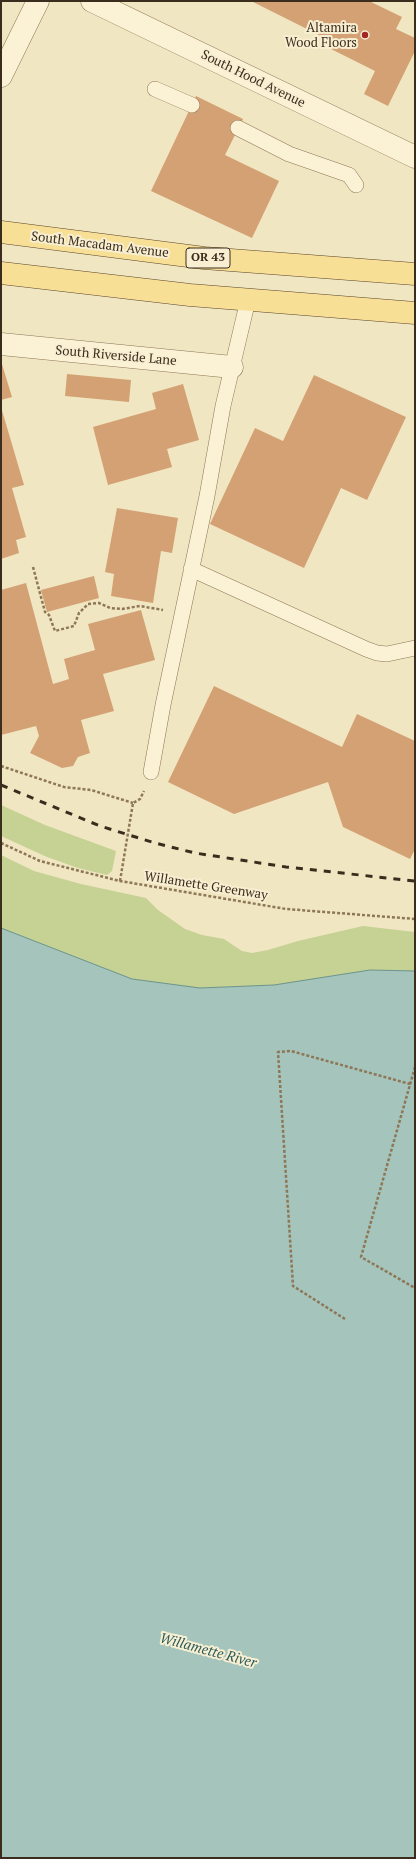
<!DOCTYPE html>
<style>
body{margin:0}
#map{position:relative;width:416px;height:1859px;overflow:hidden;background:#f1e6c2;font-family:"PT Serif",serif}
canvas{display:block}
.frame{position:absolute;inset:0;border:2px solid #3b2d1d;pointer-events:none}
</style>
<div id="map">
<canvas width="416" height="1859"></canvas>
<div class="frame"></div>
</div>
<script>
const ctx = document.querySelector('canvas').getContext('2d');
ctx.lineJoin = 'round';
function paint(path, color) { ctx.fillStyle = color; ctx.fill(path, 'evenodd'); }
const poly = rows => new Path2D(rows.map(r => 'M' + r).join(''));
function stroke(path, color, width, dash) { ctx.strokeStyle = color; ctx.lineWidth = width; ctx.lineCap = dash ? 'butt' : 'round'; ctx.setLineDash(dash || []); ctx.stroke(path); }
function drawText(font, color, halo, rows, align = 'center') {
  ctx.font = font + ' "PT Serif",serif'; ctx.lineWidth = 4; ctx.setLineDash([]); ctx.textBaseline = 'middle'; ctx.strokeStyle = halo; ctx.fillStyle = color; for (const [text, x, y, turn = 0] of rows) {
    ctx.save(); ctx.translate(x, y); ctx.rotate((+turn || 0) * Math.PI / 180); ctx.textAlign = isNaN(turn) ? turn : align; if (halo) ctx.strokeText(text, 0, 0); ctx.fillText(text, 0, 0); ctx.restore();
  }
}
const green = poly([
 [1,805,45,825,116,851,112,871,107,875,78,868,47,857,1,836],
 [1,855,34,871,81,884,146,898,158,910,185,929,202,935,224,939,242,951,252,953,268,950,298,941,363,926,415,932,415,971,370,970,274,985,200,988,132,979,1,928]
]);
const water = poly([
 [1,928,132,979,200,988,274,985,370,970,415,971,415,1858,1,1858,1,928]
]);
const building = poly([
 [251,1,369,1,402,17,396,29,415,38,415,51,388,106,364,94,375,71,329,48,333,42],
 [196,96,243,119,225,155,279,181,252,238,151,191],
 [1,361,12,397,1,400],
 [67,374,131,380,129,402,65,396],
 [314,375,406,417,367,500,341,488,304,568,210,524,255,428,283,441],
 [183,384,199,440,167,449,172,467,108,485,93,427,156,409,152,393],
 [1,407,24,485,12,488,26,537,16,540,19,553,1,559],
 [117,508,178,518,172,553,161,551,153,603,111,596,114,574,105,572],
 [94,576,99,598,47,612,41,590],
 [26,583,53,684,69,679,64,659,95,650,88,624,141,610,155,660,103,674,114,711,81,720,90,753,78,757,73,766,62,768,30,753,39,736,36,726,1,735,1,590],
 [214,686,342,747,357,714,415,741,415,849,410,859,343,827,328,782,234,814,168,782]
]);
const path = poly([
 [33,567,45,612,49,615,55,631,74,626,79,613,88,604,99,603,110,608,122,609,140,606,163,610],
 [1,766,64,787,91,790,133,803],
 [1,843,40,861,120,881,286,909,415,919],
 [120,881,133,803,140,799,144,791],
 [415,1067,361,1257,415,1288],
 [345,1319,293,1286,278,1052,291,1051,410,1084]
]);
const lane = poly([
 [155,89,192,105],
 [238,128,289,154,349,175,356,185],
 [191,569,366,649,377,653,387,654,415,648],
 [151,772,163,705,207,496,223,406,248,300]
]);
const street = poly([
 [92,1,415,157],
 [1,76,38,1],
 [1,344,232,367]
]);
const primary = poly([
 [1,232,204,258,415,274],
 [1,273,190,295,415,313]
]);
const rail = poly([
 [1,785,100,826,155,843,195,853,286,867,415,881]
]);
const markers = [
 [365,35,4,"#a12822"]
];
const shields = [
 [208,258,44]
];
const shieldNames = [
 ["OR 43",208,258]
];
const poiNames = [
 ["Altamira",357,28],
 ["Wood Floors",357,43]
];
const streetNames = [
 ["South Hood Avenue",253,79,26],
 ["South Macadam Avenue",100,245,7],
 ["South Riverside Lane",116,356,5],
 ["Willamette Greenway",206,886,9]
];
const waterNames = [
 ["Willamette River",208,1651,15]
];
paint(green, '#c6d194');
paint(water, '#a4c4bc');
stroke(water, '#6a938b', 1);
paint(building, '#d3a174');
stroke(lane, '#8d7757', 16);
stroke(street, '#8d7757', 23);
stroke(primary, '#5a442c', 23);
stroke(path, '#8d7757', 2.5, [3, 2]);
stroke(lane, '#fbf2d6', 15);
stroke(street, '#fbf2d6', 22);
stroke(primary, '#f8df96', 22);
stroke(rail, '#3b2d1d', 3, [7, 7]);
for (const [x, y, r, color] of markers) { const dot = new Path2D(); dot.arc(x, y, r, 0, 2 * Math.PI); ctx.fillStyle = color; ctx.fill(dot); stroke(dot, '#f8efd2', 1.5); }
for (const [x, y, w] of shields) { const box = new Path2D(); box.roundRect(x - w / 2, y - 10, w, 20, 3); ctx.fillStyle = '#f8efd2'; ctx.fill(box); stroke(box, '#3b2d1d', 1); }
drawText('bold 12px', '#3b2d1d', null, shieldNames);
drawText('13px', '#3b2d1d', '#f8efd2', poiNames, 'right');
drawText('13px', '#3b2d1d', '#f8efd2', streetNames);
drawText('italic 14px', '#2b5c5c', '#f8efd2', waterNames);
</script>
